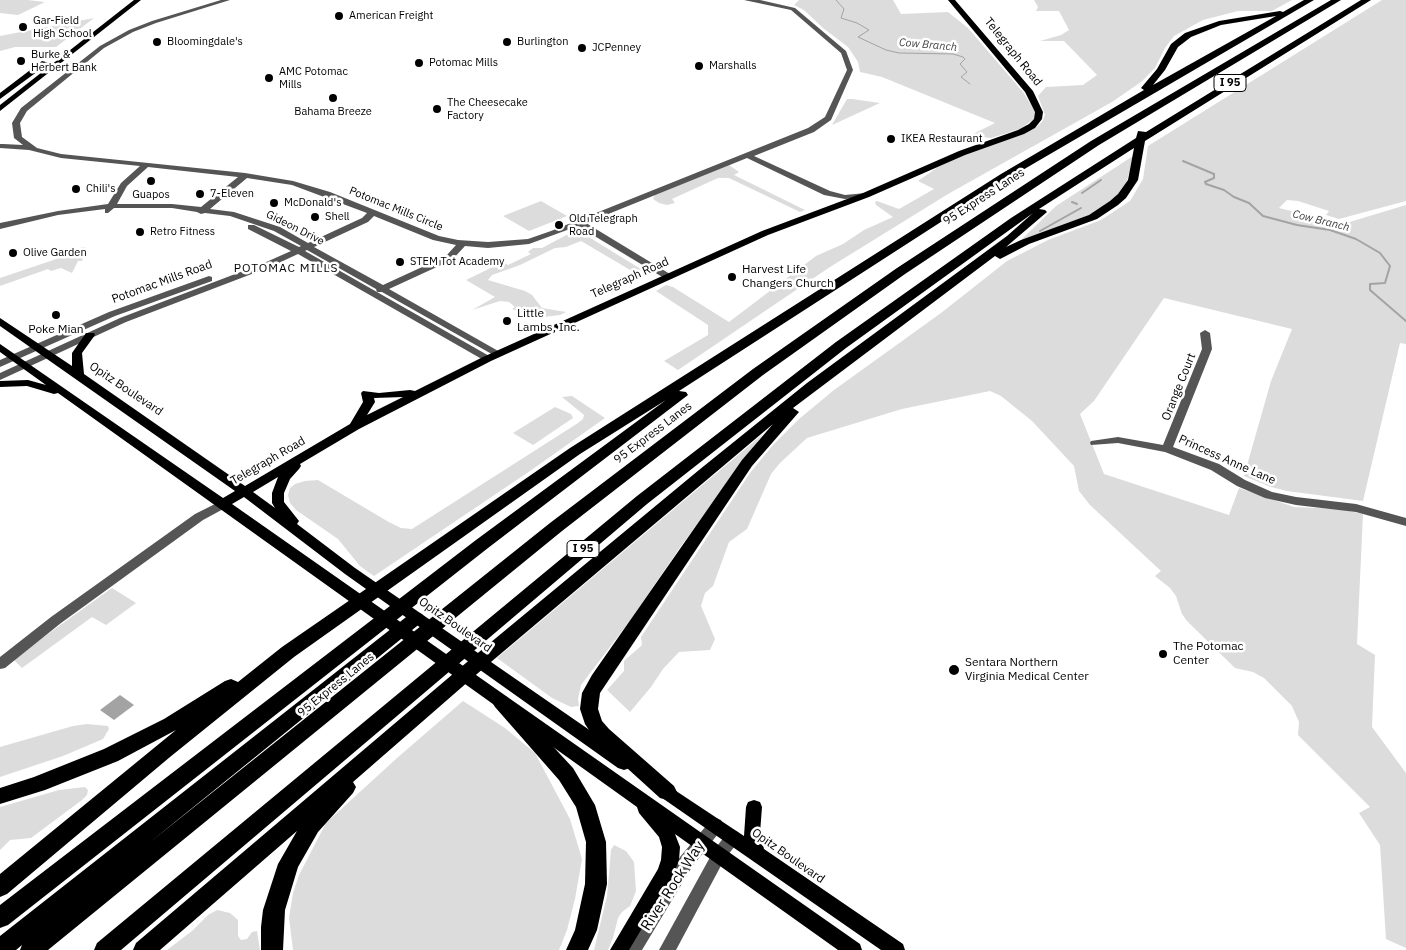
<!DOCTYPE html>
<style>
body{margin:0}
canvas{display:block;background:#fff}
</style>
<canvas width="1406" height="950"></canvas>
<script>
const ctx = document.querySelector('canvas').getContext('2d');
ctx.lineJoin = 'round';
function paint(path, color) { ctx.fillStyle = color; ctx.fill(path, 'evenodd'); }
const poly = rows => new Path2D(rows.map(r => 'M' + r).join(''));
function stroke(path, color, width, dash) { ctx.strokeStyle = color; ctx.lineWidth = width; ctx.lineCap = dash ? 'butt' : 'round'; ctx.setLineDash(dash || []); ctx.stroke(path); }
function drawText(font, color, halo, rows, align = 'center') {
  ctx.font = font + ' "IBM Plex Sans",sans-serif'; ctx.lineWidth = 5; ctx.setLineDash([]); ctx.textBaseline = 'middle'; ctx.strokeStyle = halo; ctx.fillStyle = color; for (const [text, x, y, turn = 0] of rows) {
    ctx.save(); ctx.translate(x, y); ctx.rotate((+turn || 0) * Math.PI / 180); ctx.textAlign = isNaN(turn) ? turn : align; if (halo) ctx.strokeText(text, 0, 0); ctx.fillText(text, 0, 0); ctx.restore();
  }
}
const green = poly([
 [0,0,27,0,45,2,18,15,0,13],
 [799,0,893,0,901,14,948,12,968,28,1023,92,1035,111,1034,119,1020,129,991,138,981,137,973,134,995,123,882,77,860,72,858,62,848,47,823,28,804,10,794,5],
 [1034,0,1292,0,1272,11,1238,11,1203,20,1174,36,1165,48,1155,68,1141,82,1112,102,948,194,830,267,678,370,664,361,708,335,708,325,656,291,666,285,673,287,729,322,816,256,843,244,864,230,893,217,876,205,875,202,877,201,899,209,934,189,918,181,938,167,966,154,1034,129,1042,122,1045,115,1038,96,1046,87,1083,85,1097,75,1064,41,1040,41,1061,35,1069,30,1059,11,1036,11,1038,7],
 [1382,0,1406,0,1406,201,1339,219,1326,215,1329,211,1298,201,1287,200,1279,208,1343,224,1406,205,1406,344,1400,343,1363,501,1287,491,1271,487,1244,476,1271,381,1292,329,1164,298,1094,401,1080,414,1104,474,1229,515,1239,488,1294,507,1340,509,1363,514,1357,644,1375,655,1372,727,1406,773,1406,948,1386,939,1380,845,1359,813,1370,807,1298,735,1299,722,1292,706,1264,678,1253,672,1235,668,1187,621,1182,614,1176,596,1170,588,1155,576,1161,571,1090,505,1079,491,1074,466,1032,421,1001,396,990,391,902,409,807,438,780,463,771,474,747,529,729,542,713,586,705,593,701,606,715,639,710,650,679,652,663,669,651,687,630,712,607,690,624,671,624,661,642,645,641,637,750,473,773,445,799,419,834,390,941,313,1007,261,1048,240,1101,220,1130,201,1143,179,1148,146],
 [94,18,56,47,15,47,0,51,0,36],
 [847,99,852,99,880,103,832,125],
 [1133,156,1126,185,1112,201,1084,218,1019,242,1056,206],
 [729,165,739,172,734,175,805,210,800,212,729,178,718,178,672,199,675,203,667,205,659,203,653,199,655,195],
 [541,201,567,216,529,231,503,216],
 [574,231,579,231,644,271,647,275,628,285,619,283,637,274,581,241,566,247,555,248,520,265,492,275,488,280,525,291,532,295,542,308,566,312,560,315,536,318,512,309,515,307,509,302,500,301,472,310,495,297,466,280,503,262,508,265,531,254,528,252,533,248,542,248],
 [83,247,87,248,82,261,78,261,72,273,61,268,51,271,48,269,0,286,0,278,77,252,77,249],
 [572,396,605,418,530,471,374,576,360,566,338,539,296,510,290,503,288,495,290,488,295,484,305,481,318,480,387,521,401,528,412,529,578,423,583,419,584,415,562,397],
 [555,407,571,414,573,418,533,445,513,433],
 [763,434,681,546,629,622,581,685,578,699,579,706,571,707,552,698,497,658],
 [112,588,136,603,106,625,92,617,22,668,13,659],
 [463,701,505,728,535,753,570,819,582,859,575,899,567,930,559,950,293,950,289,918,293,893,299,875,326,823,397,758],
 [87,724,108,726,109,729,103,739,63,756,0,777,0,747,73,726],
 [85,787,88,790,87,795,82,800,31,838,10,840,0,850,0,807,59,790],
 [614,845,626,851,634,862,636,891,630,906,622,912,618,918,613,938,608,950,594,950,607,896,611,850],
 [217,910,230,913,238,920,238,936,241,940,247,939,252,932,257,931,260,950,167,950,192,931,208,915]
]);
const water = poly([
 [120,695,134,705,114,720,100,710]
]);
const streamFar1 = poly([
 [836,0,844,9,841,18,857,23,869,30,858,37,886,50,899,53,953,54,963,57,965,59,960,64,967,72,961,77,970,84]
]);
const stream = poly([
 [1183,161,1214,174,1214,178,1205,182,1206,184,1224,190,1234,197,1249,203,1263,216,1297,225,1330,230,1356,239,1380,253,1390,266,1385,283,1370,284,1370,290,1406,321],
 [1082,193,1101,180],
 [1072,202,1077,204],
 [1040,231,1081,208]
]);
const minor = poly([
 [221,0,230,0,156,23,133,32,104,48,27,111,20,123,22,137,37,148,61,154,245,173,293,181,330,192,439,236,458,240,488,242,528,239,551,231,808,128,825,117,847,70,841,53,791,10,744,0,760,0,795,8,846,51,853,70,831,120,814,132,754,156,830,191,845,195,866,193,870,195,866,197,845,199,824,195,747,158,586,223,670,274,670,278,664,278,578,226,529,244,488,248,465,246,452,260,389,289,500,352,502,354,500,356,497,357,382,292,377,292,376,289,307,250,305,251,491,357,492,359,487,362,298,254,270,267,126,322,0,380,0,373,120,318,264,263,291,251,248,229,248,225,254,225,299,247,301,246,274,231,230,216,205,213,201,214,197,212,172,208,114,208,108,213,105,213,105,209,58,215,0,229,0,223,58,211,108,204,121,183,140,166,61,158,29,150,0,148,0,144,3,144,23,145,14,138,12,123,21,108,100,46,129,30,152,21,221,0],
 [148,167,238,177,201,207,172,204,117,204,127,186,148,167],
 [247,178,292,185,367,213,362,218,308,243,280,227,234,212,210,209,247,178],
 [374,216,433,240,456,245,446,256,383,285,314,247,368,222,374,216],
 [209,276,212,277,212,281,115,316,0,367,0,360,109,312,209,276],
 [1205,330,1210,333,1212,349,1173,447,1219,464,1245,480,1272,492,1296,497,1356,504,1406,518,1406,526,1356,512,1296,505,1265,498,1237,486,1211,470,1165,452,1118,443,1091,445,1090,443,1091,441,1118,437,1163,445,1202,349,1200,333,1205,330],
 [223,500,229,504,227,507,203,520,61,623,5,668,0,669,0,657,51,617,195,514,223,500],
 [716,818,721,820,724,825,721,830,692,867,642,950,625,950,680,857,711,820,716,818],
 [733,830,738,832,741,837,738,842,724,860,676,950,659,950,714,850,728,832,733,830]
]);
const major = poly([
 [134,0,141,0,0,111,0,105,134,0],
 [948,0,955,0,1033,91,1043,112,1042,119,1035,128,1024,134,965,155,869,197,768,235,491,361,359,429,300,464,301,466,299,469,290,479,284,493,284,502,299,521,297,524,355,568,630,758,632,763,630,768,624,770,618,768,345,574,244,497,232,504,860,944,862,950,838,950,675,834,680,847,679,860,672,878,629,950,610,950,658,869,661,860,662,847,659,837,639,813,637,807,58,393,54,394,27,386,0,387,0,381,28,380,46,385,0,352,0,344,223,498,235,491,0,326,0,318,72,366,72,353,86,333,94,333,95,335,82,353,84,374,245,486,350,424,363,402,361,393,363,391,379,393,410,390,415,391,483,357,762,231,863,193,959,151,1018,130,1029,124,1034,119,1035,112,1025,92,948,0],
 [403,397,367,415,375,402,374,398,403,397],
 [278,477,272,493,272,503,275,508,253,492,278,477],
 [42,61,49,63,0,99,0,93,42,61],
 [661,781,744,836,746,807,748,802,754,800,760,802,762,807,760,833,764,849,903,944,905,950,881,950,655,793,653,788,655,783,661,781]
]);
const highway = poly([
 [1304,0,1314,0,1009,178,679,391,686,392,688,395,488,548,8,925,0,928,0,905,476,540,666,400,580,454,294,657,170,757,7,894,0,897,0,874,176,730,118,761,45,790,0,804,0,788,34,777,104,749,164,719,225,681,231,679,238,682,282,647,570,448,1001,174,1144,90,1141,88,1157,69,1171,44,1185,33,1219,21,1280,11,1283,12,1304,0],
 [1276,16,1153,85,1165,70,1178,47,1191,37,1221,25,1276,16],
 [1331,0,1341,0,1099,145,905,274,763,375,562,531,48,950,20,950,22,945,16,950,0,950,0,936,410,614,416,612,422,614,425,618,422,622,149,843,550,523,753,369,897,268,1091,141,1331,0],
 [1361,0,1371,0,1145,141,1138,180,1126,198,1118,205,1097,219,1029,244,1004,257,1000,259,995,256,793,408,799,412,752,466,600,693,598,709,602,721,609,729,674,786,677,792,674,798,667,800,660,798,595,739,585,724,580,709,582,693,592,675,742,460,773,424,485,667,353,782,356,787,353,793,318,832,298,867,285,910,283,950,261,950,261,927,263,910,278,864,297,831,160,950,133,950,136,943,473,657,699,470,807,383,1007,236,1033,213,846,348,647,504,121,950,94,950,97,943,637,496,836,342,1011,218,1136,138,1138,131,1146,132,1361,0],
 [1134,148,1128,180,1118,194,1110,201,1089,215,1021,240,1006,247,1047,212,1045,210,1039,209,1134,148],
 [501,695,507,697,573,768,595,805,606,842,607,884,597,930,588,950,566,950,575,930,585,884,586,842,576,807,559,780,495,707,492,702,495,697,501,695]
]);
const markers = [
 [339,16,5,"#000"],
 [23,27,5,"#000"],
 [157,42,5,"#000"],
 [507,42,5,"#000"],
 [582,48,5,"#000"],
 [21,61,5,"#000"],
 [419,63,5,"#000"],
 [699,66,5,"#000"],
 [269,78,5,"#000"],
 [333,98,5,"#000"],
 [437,109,5,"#000"],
 [891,139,5,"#000"],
 [151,181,5,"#000"],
 [76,189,5,"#000"],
 [200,194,5,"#000"],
 [274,203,5,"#000"],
 [315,217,5,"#000"],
 [559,225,5,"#000"],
 [140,232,5,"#000"],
 [13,253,5,"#000"],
 [400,262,5,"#000"],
 [732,277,5,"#000"],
 [56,315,5,"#000"],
 [507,321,5,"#000"],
 [1163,654,5,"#000"],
 [954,670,6,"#000"]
];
const farPoinames = [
 ["American Freight",349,16],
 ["Gar-Field",33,21],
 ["High School",33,34],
 ["Bloomingdale's",167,42],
 ["Burlington",517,42],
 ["JCPenney",592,48],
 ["Burke &",31,55],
 ["Herbert Bank",31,68],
 ["Potomac Mills",429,63],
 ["Marshalls",709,66],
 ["AMC Potomac",279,72],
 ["Mills",279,85],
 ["The Cheesecake",447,103],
 ["Factory",447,116],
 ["Bahama Breeze",333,112,"center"],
 ["IKEA Restaurant",901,139],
 ["Chili's",86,189],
 ["7-Eleven",210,194],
 ["Guapos",151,195,"center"],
 ["McDonald's",284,203],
 ["Shell",325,217],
 ["Old Telegraph",569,219],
 ["Road",569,232],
 ["Retro Fitness",150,232],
 ["Olive Garden",23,253],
 ["STEM Tot Academy",410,262]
];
const farWaternames = [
 ["Cow Branch",928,45,5],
 ["Cow Branch",1321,221,14]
];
const shields = [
 [1230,83,32],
 [583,549,32]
];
const shieldNames = [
 ["I 95",1230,83],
 ["I 95",583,549]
];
const farStreetnames = [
 ["Potomac Mills Circle",396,209,22],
 ["Gideon Drive",295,228,27]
];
const streetNames = [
 ["Telegraph Road",1013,52,51],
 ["95 Express Lanes",984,197,-33],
 ["Telegraph Road",630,278,-24],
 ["Potomac Mills Road",162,282,-20],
 ["Orange Court",1179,387,-68],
 ["Opitz Boulevard",126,389,34],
 ["95 Express Lanes",653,433,-37],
 ["Princess Anne Lane",1227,460,24],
 ["Telegraph Road",268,461,-30],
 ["Opitz Boulevard",455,625,35],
 ["95 Express Lanes",336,685,-39],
 ["Opitz Boulevard",788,856,35]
];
const farQuarternames = [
 ["POTOMAC MILLS",286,269]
];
const poiNames = [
 ["Harvest Life",742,270],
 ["Changers Church",742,284],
 ["Little",517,314],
 ["Lambs, Inc.",517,328],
 ["Poke Mian",56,330,"center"],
 ["The Potomac",1173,647],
 ["Center",1173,661],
 ["Sentara Northern",965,663],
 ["Virginia Medical Center",965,677]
];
const nearStreetnames = [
 ["River Rock Way",673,886,-57]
];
paint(green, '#dcdcdc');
paint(water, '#a3a3a3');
stroke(streamFar1, '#a3a3a3', 1);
stroke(stream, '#a3a3a3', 2);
paint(minor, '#555');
paint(major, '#000');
paint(highway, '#000');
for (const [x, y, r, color] of markers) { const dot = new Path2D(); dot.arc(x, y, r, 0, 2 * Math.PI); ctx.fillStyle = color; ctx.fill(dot); stroke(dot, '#fff', 2); }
drawText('11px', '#000', '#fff', farPoinames, 'left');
drawText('italic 11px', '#444', '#fff', farWaternames);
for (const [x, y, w] of shields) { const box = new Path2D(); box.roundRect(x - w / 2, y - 8.5, w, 17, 4); ctx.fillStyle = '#fff'; ctx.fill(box); stroke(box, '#000', 1); }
drawText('bold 11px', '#000', null, shieldNames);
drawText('11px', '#000', '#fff', farStreetnames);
drawText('12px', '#000', '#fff', streetNames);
ctx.letterSpacing = '1px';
drawText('12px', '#000', '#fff', farQuarternames);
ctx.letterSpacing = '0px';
drawText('12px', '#000', '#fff', poiNames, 'left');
drawText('15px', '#000', '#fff', nearStreetnames);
</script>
